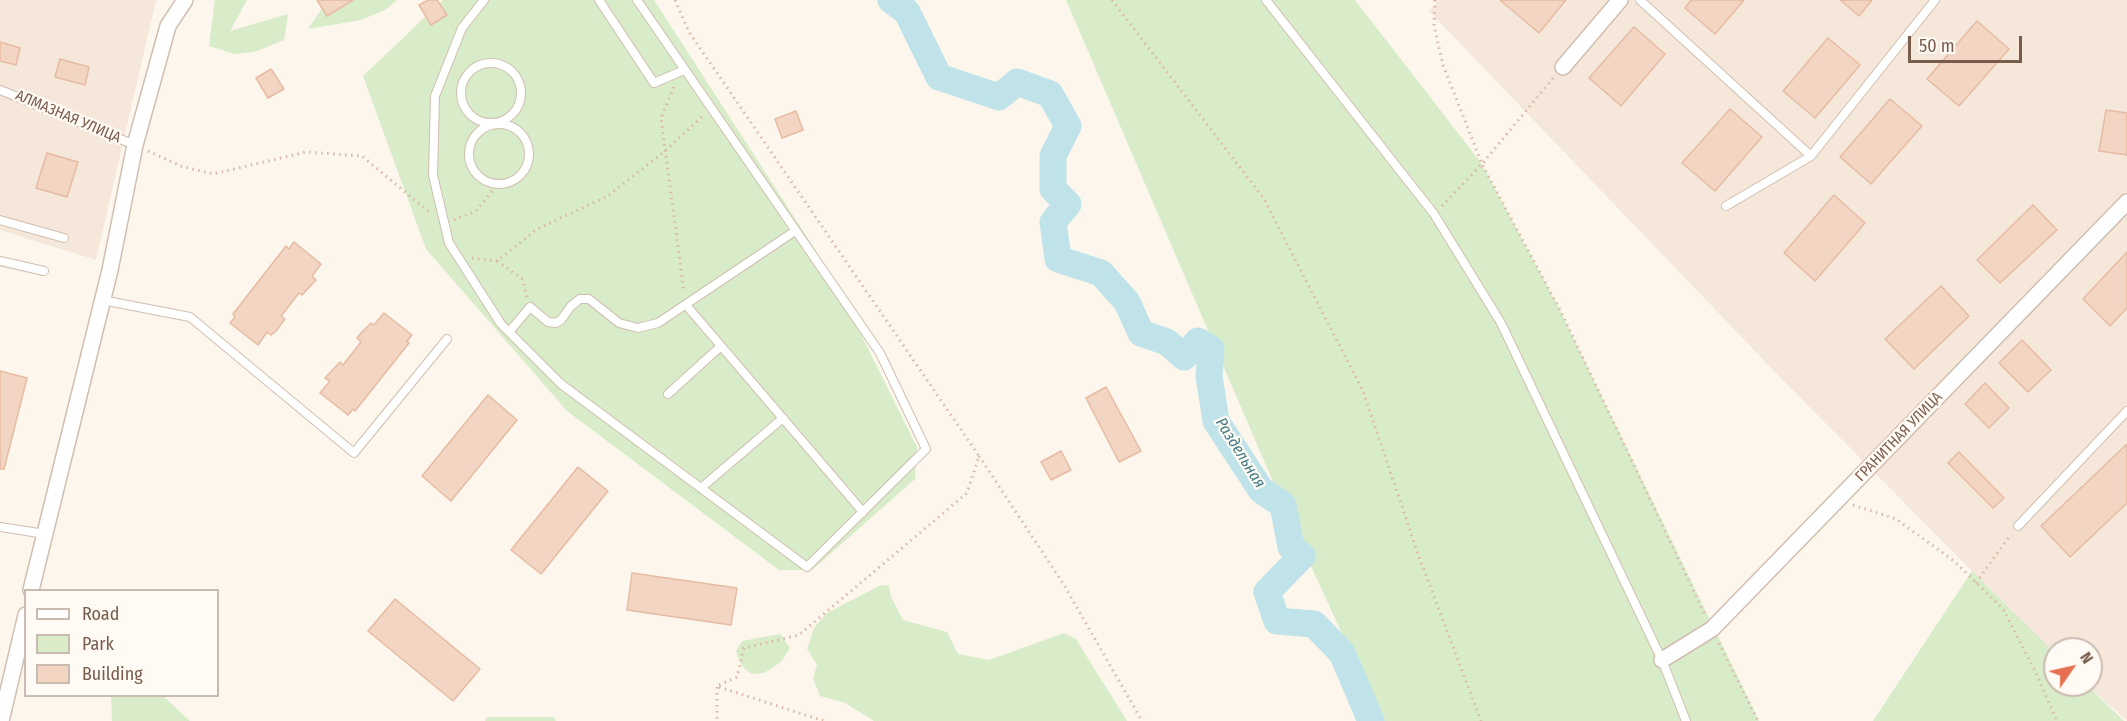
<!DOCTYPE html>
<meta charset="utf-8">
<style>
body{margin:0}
#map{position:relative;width:2127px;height:721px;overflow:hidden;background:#fdf6ec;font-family:"Fira Sans Condensed",sans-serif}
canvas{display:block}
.legend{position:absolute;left:24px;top:589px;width:195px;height:108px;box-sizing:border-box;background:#fffaf3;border:2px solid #cabbb1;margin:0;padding:8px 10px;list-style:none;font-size:18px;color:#7a5c4d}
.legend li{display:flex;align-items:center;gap:12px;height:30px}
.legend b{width:30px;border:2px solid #cabbb1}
.north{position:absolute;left:2043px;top:637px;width:60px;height:60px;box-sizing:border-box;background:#fffaf3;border:2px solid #cabbb1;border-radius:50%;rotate:56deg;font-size:16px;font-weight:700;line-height:24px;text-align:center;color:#7a5c4d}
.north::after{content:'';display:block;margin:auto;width:21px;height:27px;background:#e76f51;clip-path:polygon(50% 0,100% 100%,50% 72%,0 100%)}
.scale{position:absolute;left:1908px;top:36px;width:114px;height:27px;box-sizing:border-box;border:3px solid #7a5c4d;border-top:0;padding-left:8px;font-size:18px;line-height:21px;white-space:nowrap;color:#7a5c4d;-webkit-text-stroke:4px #fffaf3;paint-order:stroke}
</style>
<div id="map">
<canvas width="2127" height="721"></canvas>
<ul class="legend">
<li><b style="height:8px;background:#fff"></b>Road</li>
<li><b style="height:16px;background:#d8ecc9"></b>Park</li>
<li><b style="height:16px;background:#f3d5c3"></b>Building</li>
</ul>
<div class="north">N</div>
<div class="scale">50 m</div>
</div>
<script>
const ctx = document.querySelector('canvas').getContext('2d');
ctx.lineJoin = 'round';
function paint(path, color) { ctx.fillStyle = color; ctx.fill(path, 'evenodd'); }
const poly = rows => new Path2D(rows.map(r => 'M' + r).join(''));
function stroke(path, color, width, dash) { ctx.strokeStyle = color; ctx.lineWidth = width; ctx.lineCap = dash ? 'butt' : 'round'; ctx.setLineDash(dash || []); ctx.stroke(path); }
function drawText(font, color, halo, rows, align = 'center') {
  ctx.font = font + ' "Fira Sans Condensed",sans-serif'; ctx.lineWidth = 4.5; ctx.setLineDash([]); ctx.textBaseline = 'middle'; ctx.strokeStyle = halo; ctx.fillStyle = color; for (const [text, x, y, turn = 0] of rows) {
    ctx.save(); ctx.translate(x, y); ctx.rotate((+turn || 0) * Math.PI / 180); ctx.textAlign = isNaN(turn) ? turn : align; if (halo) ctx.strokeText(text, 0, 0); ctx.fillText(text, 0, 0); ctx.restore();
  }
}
const residential = poly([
 [0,0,156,0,96,260,0,230],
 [1439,0,2127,0,2127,721,2087,685,2091,685,2091,649,2055,649,2055,653,1972,571,1776,373,1429,11]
]);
const green = poly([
 [215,0,247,0,230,31,288,14,284,40,254,52,234,54,209,46],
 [328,0,397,0,385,10,361,20,308,29],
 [443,0,654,0,831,274,917,447,915,479,812,570,779,570,567,411,426,249,363,76],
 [1066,0,1355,0,1482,164,1561,312,1759,721,1382,721,1283,505],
 [1972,571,2055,653,2055,685,2087,685,2124,721,1873,721],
 [889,585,891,597,903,620,947,632,958,654,989,660,1064,633,1076,639,1127,721,874,721,845,703,820,696,813,678,817,665,807,649,814,628,827,613,879,586],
 [780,634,790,648,781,662,764,673,751,674,742,666,736,651,742,641],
 [111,696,163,696,190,721,112,721],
 [487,717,553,717,556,721,485,721]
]);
const river = poly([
 [891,0,907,12,939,77,999,97,1017,82,1050,94,1068,126,1053,156,1053,189,1068,204,1053,222,1058,259,1101,273,1127,302,1141,333,1167,342,1184,357,1198,341,1211,349,1209,376,1216,421,1261,490,1283,505,1291,547,1302,556,1267,592,1277,621,1314,624,1342,653,1371,721]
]);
const building = poly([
 [317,0,353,0,327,16,317,0],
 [428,0,437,0,447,15,431,25,419,5,428,0],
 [1500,0,1566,0,1539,33,1500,0],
 [1691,0,1744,0,1715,34,1685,8,1691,0],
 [1840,0,1872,0,1859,16,1840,0],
 [1977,21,2009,49,1959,106,1927,79,1977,21],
 [1634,27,1665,54,1621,106,1589,78,1634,27],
 [1828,38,1860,65,1815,118,1783,91,1828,38],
 [0,42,20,48,16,65,0,61,0,42],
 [60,59,89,67,85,85,55,77,60,59],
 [271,69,284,89,268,98,256,78,271,69],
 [1890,99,1922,126,1871,184,1840,157,1890,99],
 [1730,109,1762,137,1715,191,1682,163,1730,109],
 [2106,110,2127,113,2127,155,2099,151,2106,110],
 [796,111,803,130,782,138,775,119,796,111],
 [47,153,78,162,67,197,36,188,47,153],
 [1834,195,1865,223,1815,281,1784,253,1834,195],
 [2033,205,2057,230,2000,283,1977,260,2033,205],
 [294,242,321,264,312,276,316,280,302,295,299,293,281,316,285,319,276,331,271,335,267,332,258,345,230,323,235,317,233,314,286,246,289,249,294,242],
 [2127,252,2127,308,2110,326,2083,299,2127,252],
 [1941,286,1969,316,1914,369,1885,339,1941,286],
 [384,313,412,335,407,341,409,343,355,411,353,409,348,415,320,393,330,381,325,378,340,362,343,365,361,342,357,338,361,333,371,323,374,325,384,313],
 [2022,340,2051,370,2028,392,1999,363,2022,340],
 [0,371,27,378,4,469,0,469,0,371],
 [1985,383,2009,408,1989,428,1965,404,1985,383],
 [1106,387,1141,451,1119,462,1086,398,1106,387],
 [488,395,517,420,451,501,422,476,488,395],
 [2127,444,2127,503,2070,557,2041,526,2127,444],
 [1061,451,1071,470,1051,480,1041,462,1061,451],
 [1959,452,2004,498,1993,508,1948,463,1959,452],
 [578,467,608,491,541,574,511,550,578,467],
 [632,573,737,588,731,625,627,610,632,573],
 [395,599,480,669,453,701,368,631,395,599]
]);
const path = poly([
 [675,0,689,32,979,456,967,493,799,635,744,648,737,677,717,686],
 [1112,0,1264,199,1363,391,1418,554,1481,721],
 [1435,0,1434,26,1443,65,1482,164,1561,312,1705,615],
 [674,87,661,118,684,292],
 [148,151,181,166,213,174,306,152,362,156,429,212],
 [1442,206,1482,164,1554,77],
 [454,220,476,211,498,184],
 [472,258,497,261,537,229,608,196,665,151,704,115],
 [497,261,522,279,527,297],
 [979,456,1064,585,1142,721],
 [1853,505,1896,519,1954,561,2003,609,2035,671,2057,721],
 [1976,583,2011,534],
 [1719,643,1758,721],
 [717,687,717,721],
 [719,687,824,721]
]);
const lane = poly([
 [484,0,462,28,435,96,433,175,449,243,501,324,561,384,807,567,926,449,880,353,637,0],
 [599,0,654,83,684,70],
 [1266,0,1434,214,1501,323,1662,660,1686,721],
 [1640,0,1811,156],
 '461 93a30 30 0 1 1 60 0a30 30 0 1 1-60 0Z',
 [0,90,135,145],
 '469 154a30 30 0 1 1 60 0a30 30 0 1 1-60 0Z',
 [1726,206,1811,156,1935,0],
 [0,220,64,238],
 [0,261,44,271],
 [102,300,190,317,354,453,447,339],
 [686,305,863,512],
 [509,332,530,307,548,322,556,323,561,320,571,306,580,299,589,299,619,323,638,328,658,323,795,231],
 [668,394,721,346],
 [701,488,783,418],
 [2018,526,2127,411],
 [0,527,45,534]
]);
const street = poly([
 [1563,67,1620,0],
 [31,590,110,270,135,145,168,26,185,0],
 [1662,660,1712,629,2127,202],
 [1,721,26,615]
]);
const streetNames = [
 ["АЛМАЗНАЯ УЛИЦА",68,117,23],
 ["ГРАНИТНАЯ УЛИЦА",1899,437,-46]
];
const waterNames = [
 ["Раздельная",1240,453,58]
];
paint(residential, '#f5e8da');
paint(green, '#d8ecc9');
stroke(river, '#bfe3e8', 27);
paint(building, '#f3d5c3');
stroke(building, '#e6bba3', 1.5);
stroke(lane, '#d1beb0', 10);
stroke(street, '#d1beb0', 18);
stroke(path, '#d9b8a5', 3, [1.5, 4.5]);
stroke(lane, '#fff', 8);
stroke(street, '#fff', 15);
drawText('15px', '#7a5c4d', '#fffaf3', streetNames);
drawText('italic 16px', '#437c86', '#fffaf3', waterNames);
</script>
